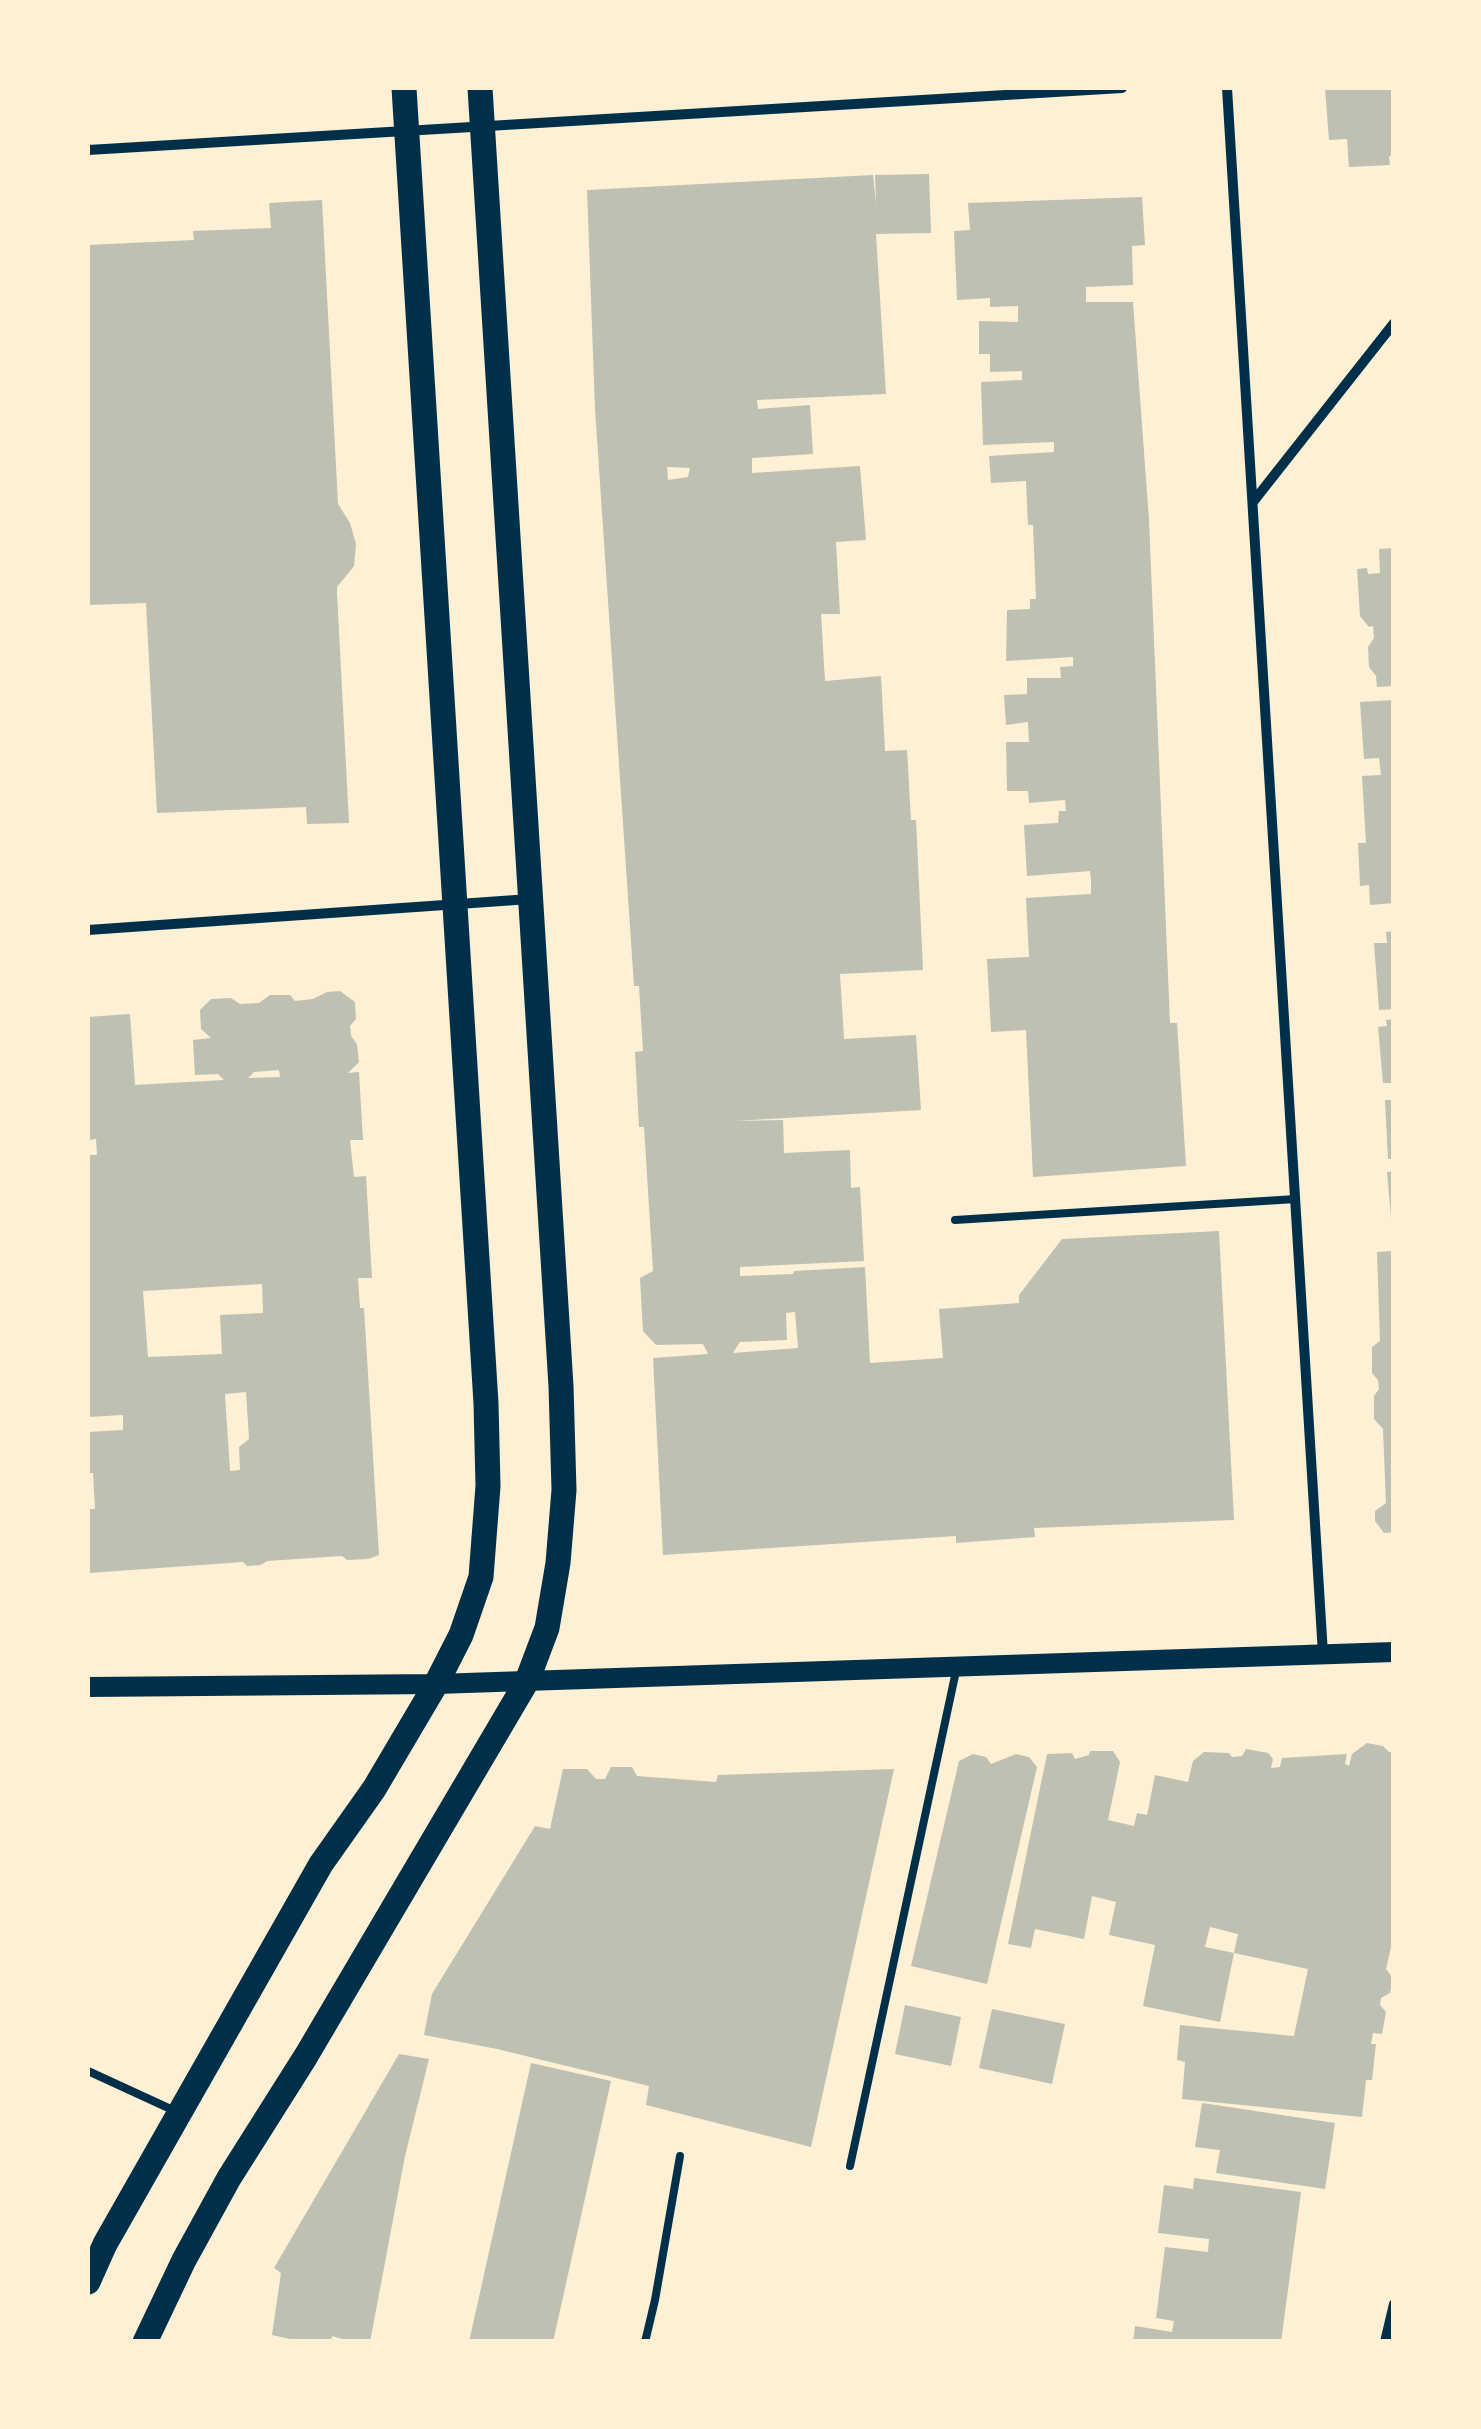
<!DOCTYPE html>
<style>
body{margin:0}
#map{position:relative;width:1481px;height:2429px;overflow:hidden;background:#fdf0d5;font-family:"Source Serif 4",serif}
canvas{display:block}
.frame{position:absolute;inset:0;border:90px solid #fdf0d5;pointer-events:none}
</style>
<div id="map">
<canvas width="1481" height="2429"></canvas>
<div class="frame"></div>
</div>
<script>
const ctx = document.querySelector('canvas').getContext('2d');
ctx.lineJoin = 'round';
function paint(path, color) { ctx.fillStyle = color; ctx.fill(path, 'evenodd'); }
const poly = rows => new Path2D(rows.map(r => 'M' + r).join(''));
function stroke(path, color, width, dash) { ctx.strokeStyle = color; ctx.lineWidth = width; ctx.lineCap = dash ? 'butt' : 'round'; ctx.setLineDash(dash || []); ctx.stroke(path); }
const building = poly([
 [1325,88,1394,88,1394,156,1389,156,1390,165,1349,167,1347,139,1329,140],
 [929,174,931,233,876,234,886,394,757,400,758,409,810,405,813,454,752,458,752,473,860,466,866,540,836,542,840,614,821,614,825,681,881,676,885,751,907,750,911,820,916,820,923,970,840,974,844,1039,916,1035,921,1110,734,1121,783,1120,784,1153,850,1150,851,1188,860,1187,864,1261,740,1267,740,1276,793,1274,794,1271,865,1267,870,1363,943,1358,939,1309,1019,1303,1019,1295,1062,1239,1219,1231,1234,1520,1034,1528,1035,1537,956,1543,956,1536,663,1555,653,1358,708,1354,703,1344,656,1345,643,1331,640,1278,653,1271,644,1127,639,1127,635,1052,643,1051,639,986,634,986,595,409,587,190,873,175,876,204,875,175],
 [667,467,690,468,688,477,668,480],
 [795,1312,798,1348,733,1353,740,1342,787,1340,786,1313],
 [1142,197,1145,245,1132,246,1133,285,1086,287,1086,302,1133,302,1149,520,1170,1023,1177,1023,1186,1166,1033,1177,1026,1030,991,1032,987,959,1029,957,1026,898,1091,894,1091,880,1090,871,1027,876,1024,825,1058,823,1059,811,1066,811,1065,800,1029,803,1028,791,1007,791,1006,742,1029,742,1028,722,1006,725,1004,695,1027,694,1027,678,1061,678,1060,667,1073,666,1073,657,1006,661,1007,610,1030,609,1030,599,1036,599,1033,525,1028,525,1026,481,991,483,989,456,1054,452,1054,442,983,445,981,382,1022,380,1022,371,990,372,990,354,979,354,979,321,1018,322,1018,306,990,307,990,298,957,300,954,231,970,230,968,203],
 [322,200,338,504,350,523,356,544,354,566,337,587,337,593,349,823,307,824,306,807,157,813,146,603,88,605,88,245,194,240,193,231,271,228,269,203],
 [1394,548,1394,686,1377,687,1376,676,1369,667,1368,647,1374,638,1373,626,1369,627,1360,616,1357,569,1367,568,1368,574,1380,573,1379,549],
 [1394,700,1394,903,1370,905,1369,885,1360,886,1358,843,1366,843,1362,776,1381,775,1379,758,1364,759,1360,702],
 [1394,931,1394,1009,1379,1010,1374,943,1387,943,1386,932],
 [340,991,355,1002,356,1019,350,1026,351,1036,357,1044,359,1062,348,1073,359,1072,363,1140,350,1140,354,1177,366,1176,372,1278,358,1278,360,1308,364,1308,379,1555,368,1559,347,1560,342,1556,267,1561,261,1565,247,1566,243,1562,89,1573,88,1509,95,1509,93,1473,88,1473,88,1432,123,1430,123,1415,88,1417,88,1155,97,1155,96,1139,88,1140,88,1017,130,1014,135,1085,224,1080,218,1074,195,1075,193,1040,211,1038,201,1029,200,1010,211,999,231,998,240,1004,259,1003,270,995,290,995,295,1001,313,999,327,992],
 [279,1070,280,1077,248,1078,254,1072],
 [262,1284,263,1313,220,1315,222,1354,148,1357,143,1291],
 [246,1392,249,1439,239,1447,240,1470,230,1471,225,1394],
 [1394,1019,1394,1083,1383,1083,1378,1027,1387,1026,1386,1020],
 [1385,1100,1394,1100,1394,1159,1388,1159],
 [1394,1171,1394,1217,1391,1217,1387,1172],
 [1394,1251,1394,1532,1384,1533,1375,1521,1375,1511,1386,1503,1383,1429,1374,1419,1374,1396,1379,1389,1378,1380,1372,1373,1372,1347,1380,1341,1377,1252],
 [1367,1743,1383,1746,1389,1752,1394,1752,1394,1934,1386,1969,1393,1978,1390,1993,1381,1998,1380,2005,1386,2012,1382,2034,1373,2033,1371,2044,1376,2044,1372,2080,1366,2080,1362,2117,1182,2099,1185,2062,1177,2060,1180,2025,1294,2036,1308,1969,1234,1953,1220,2022,1143,2006,1155,1945,1109,1935,1116,1902,1092,1896,1084,1939,1035,1929,1031,1948,1008,1944,1047,1754,1072,1753,1075,1759,1089,1755,1090,1751,1113,1751,1120,1762,1108,1820,1134,1826,1137,1813,1147,1815,1155,1775,1188,1782,1193,1761,1204,1752,1229,1753,1232,1757,1242,1756,1246,1749,1268,1753,1273,1759,1271,1768,1280,1767,1282,1758,1347,1754,1345,1764,1349,1766,1352,1754],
 [1210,1927,1238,1934,1234,1953,1205,1947],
 [973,1754,986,1757,991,1764,1016,1754,1029,1757,1037,1767,987,1984,911,1966,959,1761],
 [611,1767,632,1767,637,1776,716,1782,718,1775,894,1769,811,2147,646,2105,649,2086,497,2049,424,2035,432,1994,535,1826,550,1829,563,1769,587,1769,596,1779,605,1779],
 [905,2005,961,2017,951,2066,895,2054],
 [992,2009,1065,2024,1052,2084,979,2068],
 [399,2054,429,2059,405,2156,370,2342,353,2342,332,2336,331,2342,304,2342,272,2335,281,2273,274,2268],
 [531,2063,611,2081,553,2342,469,2342],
 [1202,2103,1335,2123,1325,2189,1216,2173,1220,2150,1195,2147],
 [1194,2178,1301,2192,1281,2342,1133,2342,1135,2326,1172,2332,1174,2321,1156,2318,1165,2247,1208,2252,1209,2239,1158,2233,1164,2185,1193,2189]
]);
const service = poly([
 [955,1220,1296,1199],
 [88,2071,175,2111],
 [850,2166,956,1671],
 [645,2342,655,2300,680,2156]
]);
const minor = poly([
 [1227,88,1323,1654],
 [88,150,1122,88],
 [1253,502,1394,323],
 [88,930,530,899],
 [1385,2342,1394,2304]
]);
const secondary = poly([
 [88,1687,436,1684,1394,1652]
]);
const primary = poly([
 [88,2282,105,2244,321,1864,374,1789,436,1684,461,1635,481,1577,488,1486,486,1403,404,88],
 [145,2342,184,2260,229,2178,306,2056,527,1681,547,1628,558,1563,564,1490,561,1386,480,88]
]);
paint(building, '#bec0b2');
stroke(service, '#003049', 8);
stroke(minor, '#003049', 10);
stroke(secondary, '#003049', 20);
stroke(primary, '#003049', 25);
</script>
